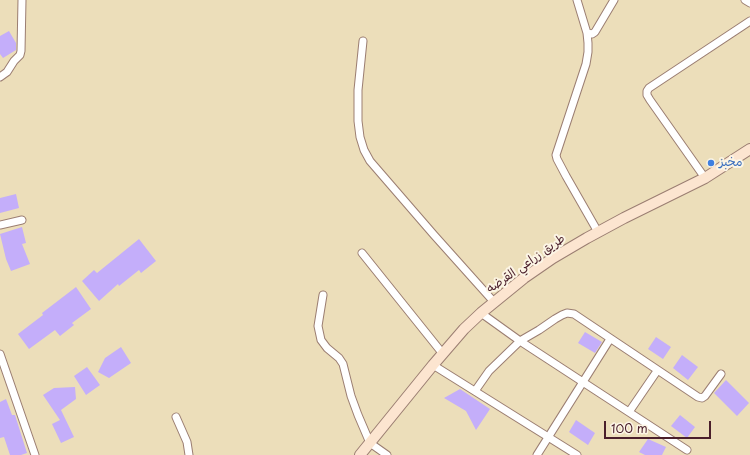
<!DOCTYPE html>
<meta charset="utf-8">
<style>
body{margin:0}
#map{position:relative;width:750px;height:455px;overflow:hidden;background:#ecdeba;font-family:"Playpen Sans",sans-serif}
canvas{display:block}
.scale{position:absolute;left:604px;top:421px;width:107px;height:18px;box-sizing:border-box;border:2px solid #4a1f2b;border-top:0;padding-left:5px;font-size:12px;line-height:14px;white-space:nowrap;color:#4a1f2b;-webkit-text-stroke:3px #fcf5e5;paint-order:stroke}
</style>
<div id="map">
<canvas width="750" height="455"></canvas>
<div class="scale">100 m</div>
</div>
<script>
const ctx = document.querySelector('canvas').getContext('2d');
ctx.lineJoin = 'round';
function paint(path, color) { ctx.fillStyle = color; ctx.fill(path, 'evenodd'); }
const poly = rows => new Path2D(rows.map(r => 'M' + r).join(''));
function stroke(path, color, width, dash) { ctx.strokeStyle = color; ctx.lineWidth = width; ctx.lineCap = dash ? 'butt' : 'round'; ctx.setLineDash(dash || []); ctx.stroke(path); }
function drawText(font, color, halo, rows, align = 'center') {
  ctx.font = font + ' "Playpen Sans","Playpen Sans Arabic",sans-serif'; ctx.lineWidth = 4; ctx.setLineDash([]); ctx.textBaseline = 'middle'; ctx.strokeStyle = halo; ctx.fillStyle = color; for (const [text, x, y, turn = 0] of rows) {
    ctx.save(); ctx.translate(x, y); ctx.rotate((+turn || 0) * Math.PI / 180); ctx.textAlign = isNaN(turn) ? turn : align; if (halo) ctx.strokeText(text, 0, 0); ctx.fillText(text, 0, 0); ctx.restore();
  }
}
const building = poly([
 [9,31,16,43,16,50,3,58,0,54,0,36],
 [16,194,19,208,0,213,0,198],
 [22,227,26,243,22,244,30,264,11,271,6,259,0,234],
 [139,239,156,261,141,273,139,270,119,286,118,284,99,301,82,281,94,270,97,273],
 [76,287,91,309,72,323,74,325,60,336,55,330,29,349,18,334,43,315,42,313],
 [585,332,602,342,595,353,578,343],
 [656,337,671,347,663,359,648,349],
 [121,347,131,363,109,378,98,372,105,358],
 [682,355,698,367,688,380,673,368],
 [87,367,100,385,86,395,74,376],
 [726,380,749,403,737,416,714,393],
 [75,387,76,399,61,410,74,437,61,443,52,424,60,420,43,395,54,388],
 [460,389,490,409,476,430,466,411,444,398],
 [6,399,12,415,15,415,27,453,21,455,10,455,4,437,0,438,0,402],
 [680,415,695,427,687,438,671,426],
 [576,420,595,433,588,445,569,432],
 [648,439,666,447,662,455,645,455,639,452]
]);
const street = poly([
 [577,0,587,33,588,43,588,52,586,64,556,155,557,159,566,176,598,232],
 [745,0,750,3],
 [587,33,592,34,595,32,614,0],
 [363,41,358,90,358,121,360,137,364,150,370,161,434,235,494,302],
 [0,77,7,72,14,61,20,55,21,51,22,0],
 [705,178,650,100,647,95,647,91,649,88,750,21],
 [0,225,22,220],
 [362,253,443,354],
 [323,295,318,326,321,340,327,348,339,358,343,364,351,396,358,415,370,443,387,455],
 [481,313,520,341,687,450],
 [0,354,35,455],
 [433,365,577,455],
 [475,391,489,371,520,341,539,330,555,319,562,315,567,313,574,314,698,397,702,398,705,396,721,374],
 [629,412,657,371],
 [176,417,187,442,189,455],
 [537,455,610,339]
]);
const secondary = poly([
 [360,455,433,365,464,329,481,313,524,278,553,258,587,238,624,218,705,178,750,149]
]);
const markers = [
 [711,163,4,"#3f7fe0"]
];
const shopNames = [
 ["مخبز",719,163]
];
const streetNames = [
 ["طريق زراعي القرضه",526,264,-35]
];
paint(building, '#c4aefa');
stroke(street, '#9b7e72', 9);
stroke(secondary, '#9b7e72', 12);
stroke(street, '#fff', 7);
stroke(secondary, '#fce5d0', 10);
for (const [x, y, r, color] of markers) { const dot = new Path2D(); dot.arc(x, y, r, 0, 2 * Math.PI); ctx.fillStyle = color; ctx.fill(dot); stroke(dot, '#fcf5e5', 1.5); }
drawText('12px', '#366cbe', '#fcf5e5', shopNames, 'left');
drawText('12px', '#4a1f2b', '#fcf5e5', streetNames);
</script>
